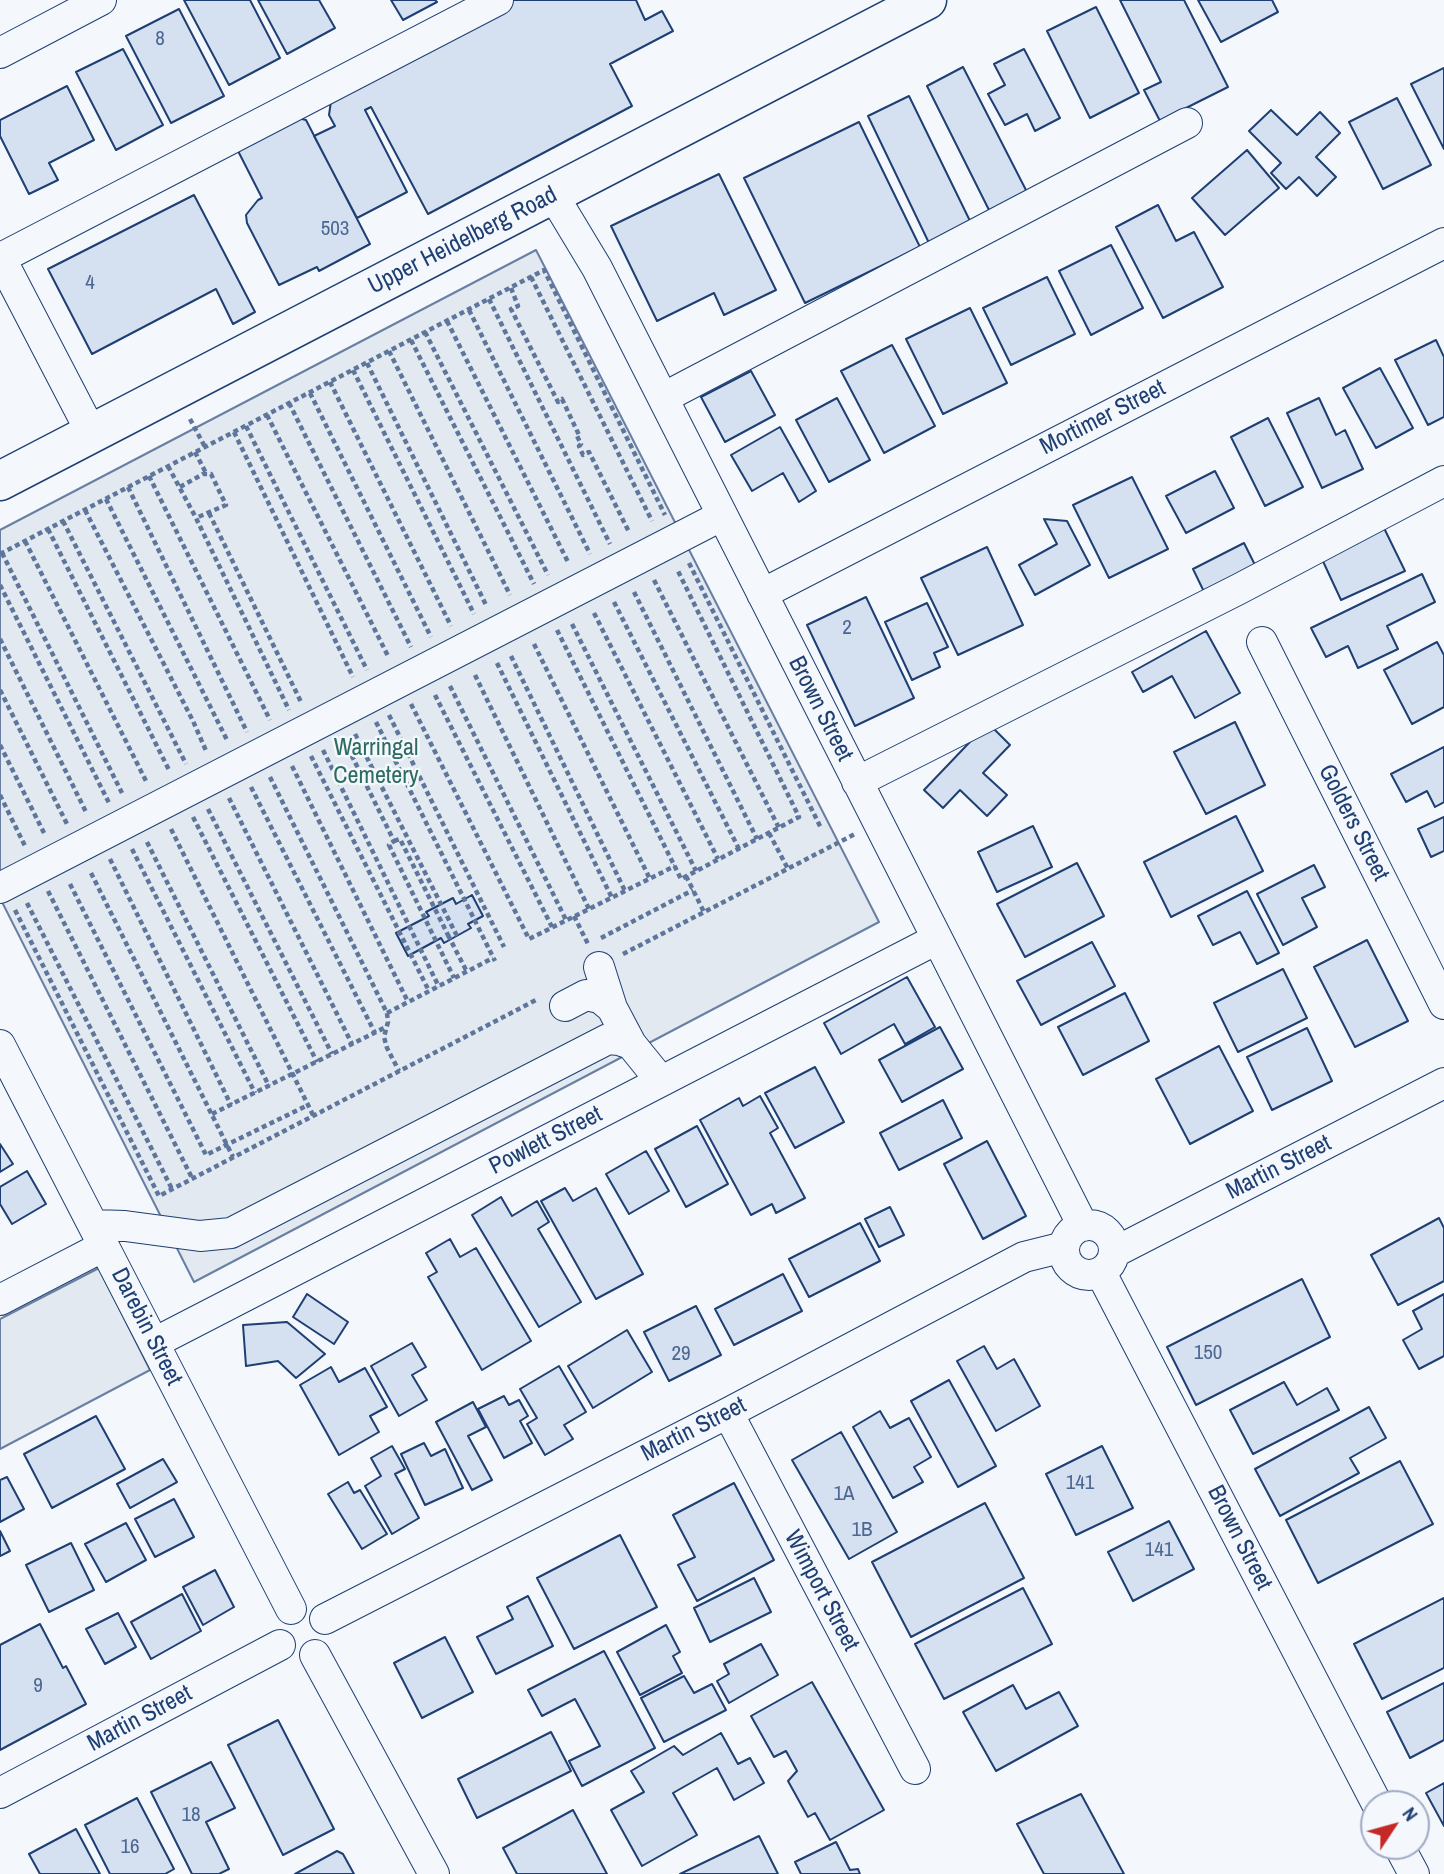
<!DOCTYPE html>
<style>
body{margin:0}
#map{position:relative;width:1444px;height:1874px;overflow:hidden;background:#f4f7fb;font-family:"Archivo Narrow",sans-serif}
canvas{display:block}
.north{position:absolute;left:1360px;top:1790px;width:70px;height:70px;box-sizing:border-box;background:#f4f7fb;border:2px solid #9eadc5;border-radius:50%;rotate:54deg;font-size:19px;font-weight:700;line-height:28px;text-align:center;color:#1d3f73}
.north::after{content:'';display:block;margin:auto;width:24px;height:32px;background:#c62828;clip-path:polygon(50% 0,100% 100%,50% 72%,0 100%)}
</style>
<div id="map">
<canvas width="1444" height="1874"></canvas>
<div class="north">N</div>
</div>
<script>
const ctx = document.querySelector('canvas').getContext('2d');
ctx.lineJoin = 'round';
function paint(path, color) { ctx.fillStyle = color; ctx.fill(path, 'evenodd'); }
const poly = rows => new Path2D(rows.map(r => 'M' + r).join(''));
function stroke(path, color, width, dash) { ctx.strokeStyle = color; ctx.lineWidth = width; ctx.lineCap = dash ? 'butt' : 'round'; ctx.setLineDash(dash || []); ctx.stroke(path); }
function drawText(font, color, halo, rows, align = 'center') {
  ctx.font = font + ' "Archivo Narrow",sans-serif'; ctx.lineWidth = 5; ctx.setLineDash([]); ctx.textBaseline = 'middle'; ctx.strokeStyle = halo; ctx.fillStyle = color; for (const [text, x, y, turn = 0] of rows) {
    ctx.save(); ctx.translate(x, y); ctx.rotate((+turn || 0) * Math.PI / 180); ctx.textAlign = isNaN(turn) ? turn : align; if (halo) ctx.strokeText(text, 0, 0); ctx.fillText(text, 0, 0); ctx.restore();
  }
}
const green = poly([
 [536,250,879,922,194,1282,0,898,0,530,536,250],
 [99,1268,150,1370,0,1449,0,1319,99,1268]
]);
const building = poly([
 [184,0,250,0,280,58,229,85,184,0],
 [258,0,319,0,335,28,287,54,258,0],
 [391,0,435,0,437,2,403,20,391,0],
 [513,0,636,0,645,20,662,11,673,31,610,64,632,106,428,214,371,107,365,110,407,192,357,218,314,136,335,126,329,115,332,94,513,0],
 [1120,0,1184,0,1228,87,1160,121,1144,90,1161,82,1120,0],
 [1198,0,1272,0,1278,12,1221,42,1198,0],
 [1096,7,1139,93,1090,118,1047,31,1096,7],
 [179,9,224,96,171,123,126,36,179,9],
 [123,49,163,125,116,150,76,72,123,49],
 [1024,49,1060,118,1035,131,1027,114,1005,125,988,94,1005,85,994,64,1024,49],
 [963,67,1028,194,990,212,927,86,963,67],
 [1444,68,1444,149,1411,84,1444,68],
 [67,86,94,140,49,163,58,180,29,194,0,136,0,120,67,86],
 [909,96,971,223,929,243,868,116,909,96],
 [1397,98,1431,165,1383,189,1349,122,1397,98],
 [1271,110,1297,135,1320,112,1340,133,1316,157,1336,177,1317,196,1299,177,1286,189,1271,173,1281,163,1249,131,1271,110],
 [290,116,306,120,370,244,319,271,317,267,279,285,247,223,246,215,258,200,262,198,235,145,290,116],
 [859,122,920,247,805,303,744,178,859,122],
 [1247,150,1279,188,1225,235,1192,198,1247,150],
 [719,174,776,290,724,315,714,293,657,321,611,226,719,174],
 [194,195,255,312,233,324,216,289,92,354,48,269,194,195],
 [1158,205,1176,241,1194,232,1223,287,1163,318,1116,227,1158,205],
 [1111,245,1143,308,1091,335,1059,271,1111,245],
 [1047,277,1075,334,1011,365,983,308,1047,277],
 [970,308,1007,383,943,414,906,339,970,308],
 [1436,340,1444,357,1444,417,1428,425,1395,360,1436,340],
 [892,345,935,426,884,453,841,371,892,345],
 [1380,368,1413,428,1376,448,1343,388,1380,368],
 [751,371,775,415,725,442,701,397,751,371],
 [837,398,870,460,829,482,796,420,837,398],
 [1319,398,1336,435,1345,430,1363,469,1322,488,1287,413,1319,398],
 [1268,418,1303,487,1265,506,1231,437,1268,418],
 [780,427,816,491,799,502,783,473,752,491,731,455,780,427],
 [1215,471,1234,508,1186,533,1166,496,1215,471],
 [1132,477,1168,549,1109,578,1073,505,1132,477],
 [1044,519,1067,521,1090,565,1035,595,1019,565,1057,544,1044,519],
 [1384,528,1405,571,1341,600,1321,557,1384,528],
 [1244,543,1260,575,1208,600,1193,569,1244,543],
 [987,547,1023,625,958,655,921,578,987,547],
 [1422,574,1435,602,1387,626,1398,649,1358,668,1348,646,1326,657,1311,628,1422,574],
 [866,597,914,698,855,726,807,625,866,597],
 [927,603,948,647,934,653,940,667,912,680,885,622,927,603],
 [1206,631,1240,693,1195,718,1172,676,1143,692,1132,672,1206,631],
 [1437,642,1444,655,1444,707,1412,724,1384,670,1437,642],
 [1235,722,1265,785,1206,814,1174,752,1235,722],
 [988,723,1010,745,983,773,1007,795,987,816,960,790,943,808,924,790,988,723],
 [1444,747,1444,802,1435,807,1427,791,1406,802,1391,774,1444,747],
 [1236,816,1263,871,1171,917,1144,862,1236,816],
 [1444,817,1444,851,1431,857,1418,829,1444,817],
 [1033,826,1052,867,997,892,978,852,1033,826],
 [1077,863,1104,916,1025,957,997,904,1077,863],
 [1314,865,1325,887,1302,898,1317,927,1283,945,1257,894,1314,865],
 [1247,891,1279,953,1257,964,1240,932,1213,945,1198,916,1247,891],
 [472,895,483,916,468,924,471,928,444,943,441,938,408,956,396,933,429,916,426,912,453,898,456,904,472,895],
 [1367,940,1408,1021,1355,1047,1314,967,1367,940],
 [1092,942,1115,986,1041,1025,1017,981,1092,942],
 [1283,969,1307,1018,1238,1052,1214,1003,1283,969],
 [907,977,935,1027,905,1044,894,1024,841,1054,824,1023,907,977],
 [1125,993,1149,1041,1083,1075,1058,1027,1125,993],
 [940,1027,963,1069,902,1102,879,1060,940,1027],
 [1307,1028,1332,1081,1272,1110,1247,1057,1307,1028],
 [1219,1046,1253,1111,1190,1144,1156,1079,1219,1046],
 [815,1067,844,1122,795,1148,765,1093,815,1067],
 [760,1096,778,1128,770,1133,805,1198,776,1213,772,1204,751,1215,700,1120,739,1098,743,1106,760,1096],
 [943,1100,962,1138,899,1170,880,1133,943,1100],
 [697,1126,728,1184,686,1207,655,1149,697,1126],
 [987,1141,1026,1216,983,1239,944,1164,987,1141],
 [0,1144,13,1164,0,1172,0,1144],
 [646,1151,669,1191,629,1214,606,1174,646,1151],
 [27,1171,46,1204,12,1224,0,1204,0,1187,27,1171],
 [565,1188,573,1201,596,1188,643,1274,596,1299,541,1201,565,1188],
 [501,1197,512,1216,537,1201,549,1222,538,1229,581,1302,539,1327,472,1215,501,1197],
 [890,1207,904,1235,879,1247,865,1219,890,1207],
 [1439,1218,1444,1228,1444,1281,1398,1305,1371,1255,1439,1218],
 [860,1223,880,1261,809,1297,789,1259,860,1223],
 [450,1239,460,1257,476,1248,531,1341,482,1370,428,1277,437,1272,426,1253,450,1239],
 [783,1274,802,1311,734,1345,715,1309,783,1274],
 [1302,1279,1330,1337,1196,1405,1167,1347,1302,1279],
 [307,1294,348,1322,334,1344,293,1317,307,1294],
 [1444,1294,1444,1356,1419,1369,1403,1340,1422,1329,1413,1311,1444,1294],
 [696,1306,721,1355,669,1381,644,1332,696,1306],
 [287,1322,325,1354,296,1378,278,1361,246,1366,243,1325,287,1322],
 [627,1330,652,1372,593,1408,568,1366,627,1330],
 [412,1343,426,1367,412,1375,427,1400,399,1416,371,1366,412,1343],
 [984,1346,997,1369,1014,1359,1040,1406,996,1431,957,1361,984,1346],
 [559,1366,586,1412,564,1425,573,1439,545,1455,527,1424,537,1418,520,1389,559,1366],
 [331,1367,339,1382,365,1368,387,1407,370,1416,379,1432,339,1455,300,1385,331,1367],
 [949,1380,996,1466,958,1487,911,1401,949,1380],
 [1284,1382,1297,1405,1327,1388,1339,1410,1253,1454,1230,1410,1284,1382],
 [504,1396,509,1405,519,1400,528,1416,520,1421,532,1443,504,1458,478,1409,504,1396],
 [473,1402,486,1427,468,1436,492,1480,472,1490,436,1422,473,1402],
 [1369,1407,1386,1438,1350,1458,1359,1473,1280,1516,1255,1469,1369,1407],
 [880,1411,890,1428,909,1418,931,1457,914,1467,923,1482,893,1498,853,1427,880,1411],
 [96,1416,125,1469,52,1508,24,1454,96,1416],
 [841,1432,897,1532,849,1559,792,1460,841,1432],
 [424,1443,431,1456,445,1449,463,1488,425,1505,401,1454,424,1443],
 [392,1446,405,1469,395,1474,419,1518,392,1534,365,1486,381,1476,371,1458,392,1446],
 [1102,1446,1133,1508,1076,1535,1046,1474,1102,1446],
 [163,1459,177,1482,130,1508,117,1484,163,1459],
 [1400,1461,1433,1524,1318,1583,1286,1520,1400,1461],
 [7,1477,24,1509,0,1522,0,1480,7,1477],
 [348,1482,354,1493,360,1490,387,1534,362,1549,328,1494,348,1482],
 [734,1483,774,1560,697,1601,678,1565,695,1557,673,1515,734,1483],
 [174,1499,194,1537,155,1557,135,1519,174,1499],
 [985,1503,1024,1578,911,1637,872,1562,985,1503],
 [1169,1521,1194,1569,1133,1601,1108,1552,1169,1521],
 [126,1523,146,1560,106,1582,85,1544,126,1523],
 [0,1531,10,1551,0,1556,0,1531],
 [620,1535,657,1607,574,1649,537,1578,620,1535],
 [71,1543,94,1590,49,1612,26,1565,71,1543],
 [215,1570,234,1607,203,1625,183,1587,215,1570],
 [754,1578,771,1612,710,1642,694,1608,754,1578],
 [1023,1588,1052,1644,944,1699,915,1644,1023,1588],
 [182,1594,201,1631,151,1659,131,1622,182,1594],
 [528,1596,553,1646,496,1674,477,1637,513,1619,507,1607,528,1596],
 [1444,1598,1444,1668,1382,1699,1354,1644,1444,1598],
 [118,1613,136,1647,105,1664,86,1629,118,1613],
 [40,1624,63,1668,66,1666,86,1704,0,1750,0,1645,40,1624],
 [666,1625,680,1652,673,1656,682,1673,640,1695,617,1652,666,1625],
 [445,1637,473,1692,422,1718,394,1663,445,1637],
 [761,1644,778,1675,729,1703,717,1681,729,1674,724,1664,761,1644],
 [604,1651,655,1748,582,1786,569,1761,600,1746,575,1699,542,1716,528,1690,604,1651],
 [684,1676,694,1693,712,1684,726,1710,664,1742,641,1698,684,1676],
 [812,1682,884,1810,830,1840,815,1813,808,1817,788,1781,797,1771,786,1751,774,1757,751,1716,812,1682],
 [1444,1683,1444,1740,1410,1758,1387,1712,1444,1683],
 [1013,1685,1026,1709,1059,1692,1078,1726,996,1771,963,1712,1013,1685],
 [278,1720,334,1829,283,1855,228,1745,278,1720],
 [551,1732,571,1771,477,1818,458,1779,551,1732],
 [721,1733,738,1764,750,1758,764,1783,734,1800,717,1768,673,1793,697,1835,642,1866,611,1810,644,1792,631,1771,674,1746,683,1755,721,1733],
 [211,1762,235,1808,206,1822,229,1869,219,1874,192,1874,151,1792,211,1762],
 [1444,1783,1444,1826,1426,1793,1444,1783],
 [1081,1794,1124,1874,1044,1874,1017,1824,1081,1794],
 [137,1798,174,1869,165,1874,110,1874,85,1825,137,1798],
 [573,1810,607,1874,517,1874,503,1848,573,1810],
 [76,1829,100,1874,40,1874,29,1854,76,1829],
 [759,1836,778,1874,680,1874,759,1836],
 [836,1842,850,1870,858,1869,860,1874,801,1874,795,1862,836,1842],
 [337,1851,343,1854,354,1874,295,1874,337,1851]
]);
const path = poly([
 [531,277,652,521],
 [511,288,518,306,511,309,558,402,562,399,579,435,577,436,581,444,579,446,583,455,589,452,629,532],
 [489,299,610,544],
 [469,310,590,554],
 [447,321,569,564],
 [425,332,548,575],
 [411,340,534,584],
 [389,351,510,595],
 [367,363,487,607],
 [353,370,474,614],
 [330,382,451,626],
 [310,393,431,637],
 [289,403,411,647],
 [267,415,389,658],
 [190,419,205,447],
 [246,426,367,670],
 [234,432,353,677],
 [195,452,206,473],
 [168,466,196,518,289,710],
 [149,476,270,720],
 [128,487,247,732],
 [180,487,203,474,211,474,226,505,196,518],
 [106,499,228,742],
 [85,510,193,721,207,753],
 [209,513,302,704],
 [63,521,186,764],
 [48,529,170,772],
 [25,541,146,781],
 [2,553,122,793],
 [0,554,544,270,665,515],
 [689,563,821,828],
 [654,580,779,828],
 [0,585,109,803],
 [634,592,757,839],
 [614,602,739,849],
 [594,613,718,859],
 [572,624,696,871],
 [557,630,681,879,799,817,677,569],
 [0,639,87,814],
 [534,644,650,879],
 [511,656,625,891],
 [497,663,612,898],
 [475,675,589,909],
 [450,686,566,920],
 [0,690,67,824],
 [435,695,552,927],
 [411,704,529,939,675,866],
 [389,715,504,947],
 [376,722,495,961],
 [355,734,456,934,449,937,467,972],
 [344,740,394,841,389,845,454,978],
 [0,745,45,835],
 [323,750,439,987],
 [311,756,429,991],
 [292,766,408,1002],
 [270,777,387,1013,388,1022,384,1037,387,1048,399,1071],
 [251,787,375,1033],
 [0,795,25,846],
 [229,798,352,1044],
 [208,809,332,1054],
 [193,817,317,1062],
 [171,829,313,1115],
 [769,833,788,869],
 [394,841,400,839,449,937],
 [147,842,269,1086],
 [132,849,255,1093],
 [110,859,231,1105],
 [91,873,233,1157],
 [686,876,704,912],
 [70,884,206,1155,308,1105],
 [48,891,192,1178],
 [27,903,172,1189],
 [15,910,159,1196,538,999],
 [574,916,588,944],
 [601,938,693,890],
 [623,954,855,834],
 [387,1013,493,958],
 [212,1114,386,1027]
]);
const minor = poly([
 [0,53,101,0],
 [553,195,597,268,1083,1226],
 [0,257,92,434],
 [1,258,498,0],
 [663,398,1187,123],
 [762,594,1444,243],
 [1262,642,1444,1004],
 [857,782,1239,589,1444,481],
 [0,888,721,516],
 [599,967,612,1008],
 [565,1006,586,995,600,998,612,1008,631,1044],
 [0,1045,291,1609],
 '1064 1250a25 25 0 1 1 50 0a25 25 0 1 1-50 0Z',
 [93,1225,125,1226,200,1236,231,1233,608,1039,619,1040,631,1044,661,1081],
 [1115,1252,1444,1083],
 [1101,1273,1377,1804],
 [0,1300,104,1246],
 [154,1343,937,939],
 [728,1413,915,1769],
 [325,1619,728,1413,1024,1257,1064,1247],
 [315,1655,434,1874],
 [0,1793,280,1645],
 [1399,1846,1414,1874]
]);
const major = poly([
 [0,481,927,0]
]);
const numberNames = [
 ["8",160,39],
 ["503",335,229],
 ["4",90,283],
 ["2",847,628],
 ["150",1208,1353],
 ["29",681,1354],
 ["141",1080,1483],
 ["1A",844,1494],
 ["1B",862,1530],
 ["141",1159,1550],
 ["9",38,1686],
 ["18",191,1815],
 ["16",130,1847]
];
const streetNames = [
 ["Upper Heidelberg Road",463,241,-27],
 ["Mortimer Street",1103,418,-27],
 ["Brown Street",820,709,63],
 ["Golders Street",1353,823,63],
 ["Powlett Street",546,1141,-27],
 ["Martin Street",1279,1168,-27],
 ["Darebin Street",146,1327,63],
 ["Martin Street",694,1430,-27],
 ["Brown Street",1239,1538,63],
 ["Wimport Street",821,1591,62],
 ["Martin Street",140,1719,-28]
];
const parkNames = [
 ["Warringal",376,749],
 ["Cemetery",376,777]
];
paint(green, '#e3e9f0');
stroke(green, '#687fa3', 2);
paint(building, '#d5e0f0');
stroke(building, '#1d3f73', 2);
stroke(minor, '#1d3f73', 32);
stroke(major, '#1d3f73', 41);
stroke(path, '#5e769c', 4.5, [5, 3.5]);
stroke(minor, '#f4f7fb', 30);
stroke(major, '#f4f7fb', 38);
drawText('21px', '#4b6792', null, numberNames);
drawText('24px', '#1d3f73', '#f4f7fb', streetNames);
drawText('24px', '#2c6c60', '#f4f7fb', parkNames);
</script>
